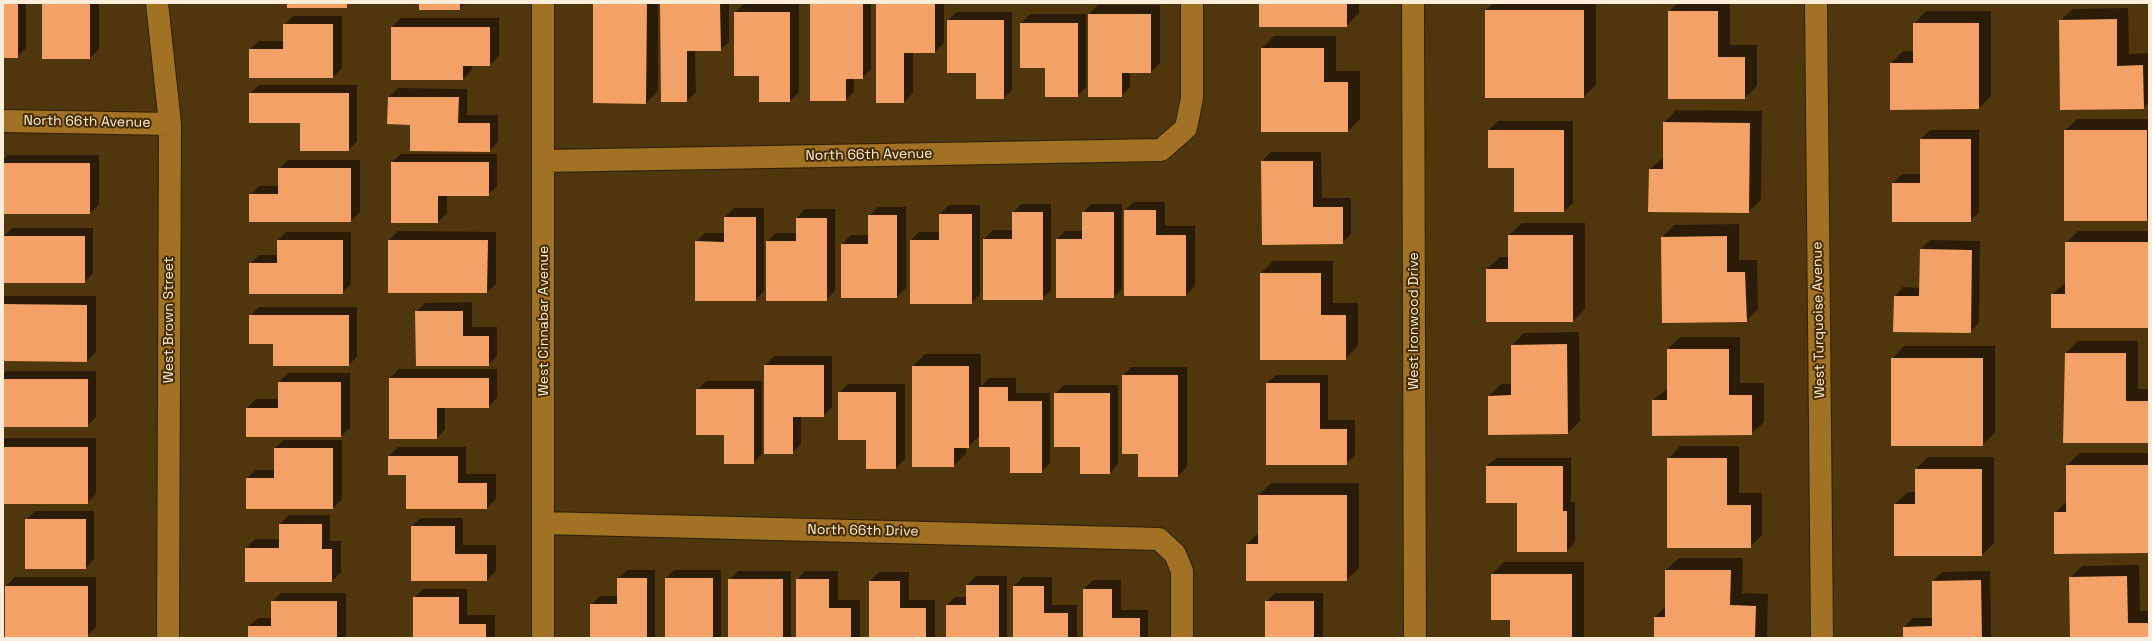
<!DOCTYPE html>
<style>
body{margin:0}
#map{position:relative;width:2152px;height:641px;overflow:hidden;background:#4f360c;font-family:"Space Grotesk",sans-serif}
canvas{display:block}
.frame{position:absolute;inset:0;border:4px solid #feeed9;pointer-events:none}
</style>
<div id="map">
<canvas width="2152" height="641"></canvas>
<div class="frame"></div>
</div>
<script>
const ctx = document.querySelector('canvas').getContext('2d');
ctx.lineJoin = 'round';
function paint(path, color) { ctx.fillStyle = color; ctx.fill(path, 'evenodd'); }
const poly = rows => new Path2D(rows.map(r => 'M' + r).join(''));
function stroke(path, color, width, dash) { ctx.strokeStyle = color; ctx.lineWidth = width; ctx.lineCap = dash ? 'butt' : 'round'; ctx.setLineDash(dash || []); ctx.stroke(path); }
function drawText(font, color, halo, rows, align = 'center') {
  ctx.font = font + ' "Space Grotesk",sans-serif'; ctx.lineWidth = 4; ctx.setLineDash([]); ctx.textBaseline = 'middle'; ctx.strokeStyle = halo; ctx.fillStyle = color; for (const [text, x, y, turn = 0] of rows) {
    ctx.save(); ctx.translate(x, y); ctx.rotate((+turn || 0) * Math.PI / 180); ctx.textAlign = isNaN(turn) ? turn : align; if (halo) ctx.strokeText(text, 0, 0); ctx.fillText(text, 0, 0); ctx.restore();
  }
}
const shadow = poly([
 [3,3,26,3,26,48,17,57,3,57],
 [43,3,99,3,99,49,90,58],
 [420,3,466,3,460,9],
 [594,3,658,3,658,91,646,103],
 [661,3,729,3,729,42,720,50,695,50,696,92,687,101],
 [811,3,871,3,871,69,862,78,854,78,854,91,846,100],
 [877,3,944,3,944,43,935,52,913,52,913,93,904,102],
 [1260,3,1359,3,1359,13,1346,26],
 [1493,3,1596,3,1596,85,1583,97,1486,10],
 [1677,3,1730,3,1730,45,1757,45,1757,86,1745,98,1669,12],
 [743,4,799,4,799,92,790,101,760,75,735,13],
 [1098,5,1160,5,1160,63,1151,72,1130,72,1130,87,1121,96,1089,14],
 [2128,8,2129,54,2149,53,2149,102,2143,108,2060,21,2073,9],
 [1926,11,1991,11,1991,96,1979,108,1891,63,1903,51,1914,51,1914,24],
 [957,12,1012,12,1012,90,1004,98,977,72,948,20],
 [1030,14,1086,14,1086,87,1077,96,1046,67,1021,23],
 [293,16,342,16,342,68,333,77,250,49,259,41,284,41,284,25],
 [401,18,499,18,499,56,490,65,472,65,472,70,463,79,392,27],
 [1274,36,1336,36,1336,71,1360,71,1360,119,1348,131,1262,131,1262,48],
 [259,85,357,85,357,141,349,150,250,94],
 [398,88,467,89,467,115,498,115,498,142,489,151,411,124,388,123,389,97],
 [1676,110,1762,111,1761,200,1748,212,1650,169,1664,157,1664,123],
 [2077,119,2149,119,2149,217,2146,220,2065,131],
 [1498,121,1573,121,1573,203,1564,211,1515,167,1489,167,1489,130],
 [1930,130,1979,130,1979,212,1970,221,1893,183,1902,174,1921,174,1921,139],
 [1271,152,1321,152,1322,198,1351,198,1351,234,1342,243,1263,244,1262,161],
 [401,154,497,154,497,186,488,195,447,195,447,213,438,222,392,162],
 [8,155,99,155,99,204,90,213,3,213,3,160],
 [288,160,360,160,360,212,351,221,250,195,259,186,279,186,279,169],
 [1134,202,1165,202,1165,226,1195,226,1195,286,1186,295,1125,295,1125,210],
 [1021,204,1051,204,1051,290,1042,299,984,299,984,239,993,230,1013,230,1013,213],
 [1091,204,1122,204,1122,288,1114,297,1057,239,1065,231,1083,231,1083,213],
 [949,205,980,205,980,294,971,303,911,240,919,232,940,232,940,214],
 [878,207,906,207,906,288,897,297,842,297,842,244,851,235,869,235,869,216],
 [734,208,764,208,764,291,755,300,696,242,705,233,725,233,725,217],
 [805,209,835,209,835,291,826,300,767,241,776,233,797,233,797,218],
 [1522,223,1585,223,1585,309,1573,321,1487,269,1500,257,1509,257,1509,235],
 [1739,224,1739,260,1757,260,1758,309,1746,321,1662,238,1674,225],
 [12,228,93,228,93,273,84,282,3,237],
 [398,231,496,232,496,284,487,292,389,292,389,240],
 [2078,231,2149,231,2149,327,2052,295,2066,282,2066,243],
 [286,232,351,232,351,284,342,293,250,264,259,255,278,255,278,240],
 [1930,240,1980,241,1979,323,1970,332,1895,296,1903,287,1920,288,1921,249],
 [1273,261,1333,261,1333,303,1358,303,1358,346,1345,359,1261,359,1261,273],
 [3,296,96,296,96,352,87,361,3,360],
 [472,302,472,327,497,327,497,356,488,365,416,312,425,303],
 [259,307,357,307,357,356,349,365,274,343,250,316],
 [1579,332,1580,421,1568,433,1489,396,1501,384,1512,384,1512,345,1524,333],
 [1680,337,1740,337,1740,383,1764,383,1764,422,1751,434,1653,435,1653,400,1668,388,1668,349],
 [2078,341,2138,341,2138,389,2149,389,2149,442,2066,353],
 [1904,346,1995,346,1995,432,1983,445,1892,359],
 [925,354,981,354,981,387,989,378,1016,378,1016,393,1050,393,1050,463,1041,472,1011,446,980,435,968,447,966,447,966,454,953,466,913,366],
 [774,356,832,356,832,407,823,416,801,416,801,444,792,453,765,365],
 [1131,367,1187,367,1187,467,1178,476,1139,453,1123,376],
 [399,369,497,369,497,398,488,407,445,407,445,429,437,438,390,378],
 [7,371,96,371,96,417,87,426,3,426,3,374],
 [288,373,350,373,350,428,341,436,247,436,247,408,256,399,279,399,279,382],
 [1276,375,1328,375,1328,420,1355,420,1355,455,1346,464,1267,383],
 [706,381,762,381,762,454,753,463,725,434,697,390],
 [848,384,905,384,905,459,896,468,867,439,839,393],
 [1064,385,1118,385,1118,464,1110,473,1081,446,1055,394],
 [5,438,96,438,96,494,87,503,3,503,3,440],
 [284,440,342,440,342,499,333,508,247,478,256,470,275,470,275,448],
 [1680,446,1739,446,1739,493,1762,493,1762,535,1750,547,1668,459],
 [398,447,466,447,466,474,496,474,496,499,487,508,407,474,389,456],
 [2080,453,2149,453,2149,552,2055,513,2067,501,2067,465],
 [1928,457,1994,457,1994,543,1982,555,1895,504,1908,492,1916,492,1916,469],
 [1496,458,1571,458,1571,502,1575,502,1575,542,1567,551,1518,502,1487,466],
 [1271,483,1359,483,1359,568,1346,580,1247,544,1259,533,1259,495],
 [35,511,94,511,94,559,86,568,26,520],
 [289,515,330,515,330,541,341,541,341,572,332,581,246,548,255,539,280,539,280,524],
 [421,518,463,518,463,545,496,545,496,571,487,580,412,526],
 [1679,558,1743,558,1742,593,1768,594,1767,638,1655,638,1655,617,1666,606,1666,570],
 [1504,562,1584,562,1584,638,1511,638,1511,619,1492,574],
 [2139,565,2140,611,2149,611,2149,638,2071,638,2070,578,2082,566],
 [627,570,655,570,655,638,591,638,591,605,600,596,618,596,618,578],
 [674,570,721,570,721,638,666,638,666,578],
 [738,571,791,571,791,638,729,638,729,580],
 [805,571,838,571,838,600,860,600,860,638,797,638,797,580],
 [1990,571,1991,638,1904,638,1904,627,1913,618,1933,618,1933,581,1942,572],
 [879,572,909,572,909,600,935,600,935,638,870,638,870,581],
 [976,576,1007,576,1007,638,947,638,947,605,955,597,967,597,967,585],
 [15,577,96,577,96,627,87,636,6,586],
 [1023,577,1052,577,1052,605,1077,605,1077,638,1014,638,1014,586],
 [1093,580,1121,580,1121,610,1148,610,1148,638,1084,638,1084,589],
 [423,589,467,589,467,615,495,615,495,638,414,638,414,598],
 [281,593,346,593,346,638,249,638,249,626,258,618,272,618,272,602],
 [1275,593,1323,593,1323,638,1266,638,1266,602]
]);
const building = poly([
 [3,3,18,3,18,58,3,58],
 [42,3,90,3,90,59,42,59],
 [287,3,347,3,347,8,287,8],
 [419,3,460,3,460,10,419,10],
 [593,3,647,3,646,104,593,103],
 [660,3,720,3,721,51,687,51,687,102,661,102],
 [810,3,863,3,863,79,846,79,846,101,810,101],
 [876,3,935,3,935,53,904,53,904,103,876,103],
 [1259,3,1347,3,1347,27,1259,27],
 [1485,10,1584,10,1584,98,1485,98],
 [1668,11,1718,11,1718,57,1745,57,1745,99,1668,99],
 [734,12,790,12,790,102,759,102,759,76,734,76],
 [1088,14,1151,14,1151,73,1122,73,1122,97,1088,97],
 [2117,19,2117,66,2143,65,2144,109,2060,110,2059,20],
 [947,20,1004,20,1004,99,976,99,976,73,947,73],
 [1020,23,1078,23,1078,97,1045,97,1045,68,1020,68],
 [1913,23,1979,23,1979,109,1890,110,1890,63,1913,63],
 [283,24,333,24,333,78,249,78,249,49,283,49],
 [391,27,490,27,490,66,463,66,463,80,391,80],
 [1261,48,1324,48,1324,82,1348,82,1348,132,1261,132],
 [249,93,349,93,349,151,300,151,300,123,249,123],
 [388,97,459,97,458,123,490,123,490,152,410,151,410,125,387,124],
 [1663,122,1750,123,1749,213,1648,212,1649,169,1663,169],
 [1488,130,1564,130,1564,212,1514,212,1514,168,1488,168],
 [2064,130,2147,130,2147,221,2064,221],
 [1920,139,1971,139,1971,222,1892,222,1892,183,1920,183],
 [1261,161,1313,161,1313,207,1343,207,1343,244,1262,245],
 [391,162,489,162,489,196,438,196,438,223,391,223],
 [3,163,90,163,90,214,3,214],
 [278,168,351,168,351,222,249,222,249,194,278,194],
 [1124,210,1156,210,1156,235,1186,235,1186,296,1124,296],
 [1012,212,1043,212,1043,300,983,300,983,239,1012,239],
 [1082,212,1114,212,1114,298,1056,298,1056,239,1082,239],
 [939,214,972,214,972,304,910,304,910,240,939,240],
 [868,215,897,215,897,298,841,298,841,244,868,244],
 [724,217,756,217,756,301,695,301,695,241,724,242],
 [796,218,827,218,827,301,766,301,766,241,796,241],
 [1508,235,1573,235,1573,322,1486,322,1486,269,1508,269],
 [3,236,85,236,85,283,3,283],
 [1727,236,1727,272,1745,272,1747,322,1662,323,1661,237],
 [277,240,343,240,343,294,249,294,249,263,277,263],
 [388,240,488,240,487,293,388,293],
 [2065,242,2149,242,2149,328,2051,328,2051,294,2065,294],
 [1920,249,1972,250,1971,333,1893,332,1894,296,1919,296],
 [1260,273,1321,273,1321,315,1346,315,1346,360,1260,360],
 [3,304,87,305,87,362,3,361],
 [415,311,463,311,463,336,489,336,489,366,416,366],
 [249,315,349,315,349,366,273,366,273,344,249,344],
 [1567,344,1568,434,1488,435,1488,396,1511,395,1511,345],
 [1667,349,1729,349,1729,395,1752,395,1752,435,1652,436,1652,400,1667,400],
 [2065,353,2126,353,2126,401,2149,401,2149,443,2063,443],
 [1891,358,1983,358,1983,446,1891,446],
 [764,365,824,365,824,417,793,417,793,454,764,454],
 [912,366,969,366,969,448,954,448,954,467,912,467],
 [1122,375,1178,375,1178,477,1138,477,1138,454,1122,454],
 [389,378,489,378,489,408,437,408,437,439,389,439],
 [3,379,88,379,88,427,3,427],
 [278,382,341,382,341,437,246,437,246,408,278,408],
 [1266,383,1320,383,1320,429,1347,429,1347,465,1266,465],
 [979,387,1008,387,1008,401,1042,401,1042,473,1010,473,1010,447,979,447],
 [696,389,754,389,754,464,724,464,724,435,696,435],
 [838,392,896,392,896,469,866,469,866,440,838,440],
 [1054,393,1110,393,1110,474,1080,474,1080,447,1054,447],
 [3,447,88,447,88,504,3,504],
 [274,448,333,448,333,509,246,509,246,478,274,478],
 [388,456,458,456,458,483,487,483,487,509,406,509,406,475,388,475],
 [1667,458,1727,458,1727,505,1751,505,1751,548,1667,548],
 [2066,465,2149,465,2149,553,2054,554,2054,512,2066,512],
 [1486,466,1563,466,1563,511,1567,511,1567,552,1517,552,1517,503,1486,503],
 [1915,469,1982,469,1982,556,1894,556,1894,504,1915,504],
 [1258,495,1347,495,1347,581,1246,581,1246,544,1258,544],
 [25,519,86,519,86,569,25,569],
 [279,524,322,524,322,549,332,549,332,582,245,582,245,548,279,548],
 [411,526,455,526,455,554,487,554,487,581,411,581],
 [1665,570,1731,570,1730,605,1756,606,1755,638,1654,638,1654,617,1665,617],
 [1491,574,1572,574,1572,638,1510,638,1510,620,1491,620],
 [2127,576,2128,623,2149,623,2149,638,2070,638,2069,577],
 [617,578,647,578,647,638,590,638,590,604,617,604],
 [665,578,713,578,713,638,665,638],
 [728,579,783,579,783,638,728,638],
 [796,579,829,579,829,608,851,608,851,638,796,638],
 [1981,580,1982,638,1903,638,1903,627,1932,626,1932,581],
 [869,581,900,581,900,608,926,608,926,638,869,638],
 [966,585,999,585,999,638,946,638,946,605,966,605],
 [5,586,88,586,88,637,5,637],
 [1013,586,1044,586,1044,613,1068,613,1068,638,1013,638],
 [1083,589,1112,589,1112,618,1140,618,1140,638,1083,638],
 [413,597,459,597,459,624,486,624,486,638,413,638],
 [271,601,337,601,337,638,248,638,248,626,271,626],
 [1265,601,1314,601,1314,638,1265,638]
]);
const street = poly([
 [157,3,170,124,168,638],
 [543,3,543,638],
 [1413,3,1415,638],
 [1816,3,1822,638],
 [3,121,170,124],
 [544,161,1161,150,1186,128,1192,98,1192,3],
 [544,523,1159,539,1175,554,1182,571,1182,638]
]);
const streetNames = [
 ["North 66th Avenue",87,122,1],
 ["North 66th Avenue",869,155,-1],
 ["West Brown Street",169,320,-90],
 ["West Turquoise Avenue",1819,320,-91],
 ["West Cinnabar Avenue",544,321,-90],
 ["West Ironwood Drive",1414,321,-90],
 ["North 66th Drive",863,531,1]
];
paint(shadow, '#0007');
paint(building, '#f3a167');
stroke(street, '#2e1f07', 24);
stroke(street, '#a17223', 22);
drawText('14px', '#feeed9', '#442b00', streetNames);
</script>
